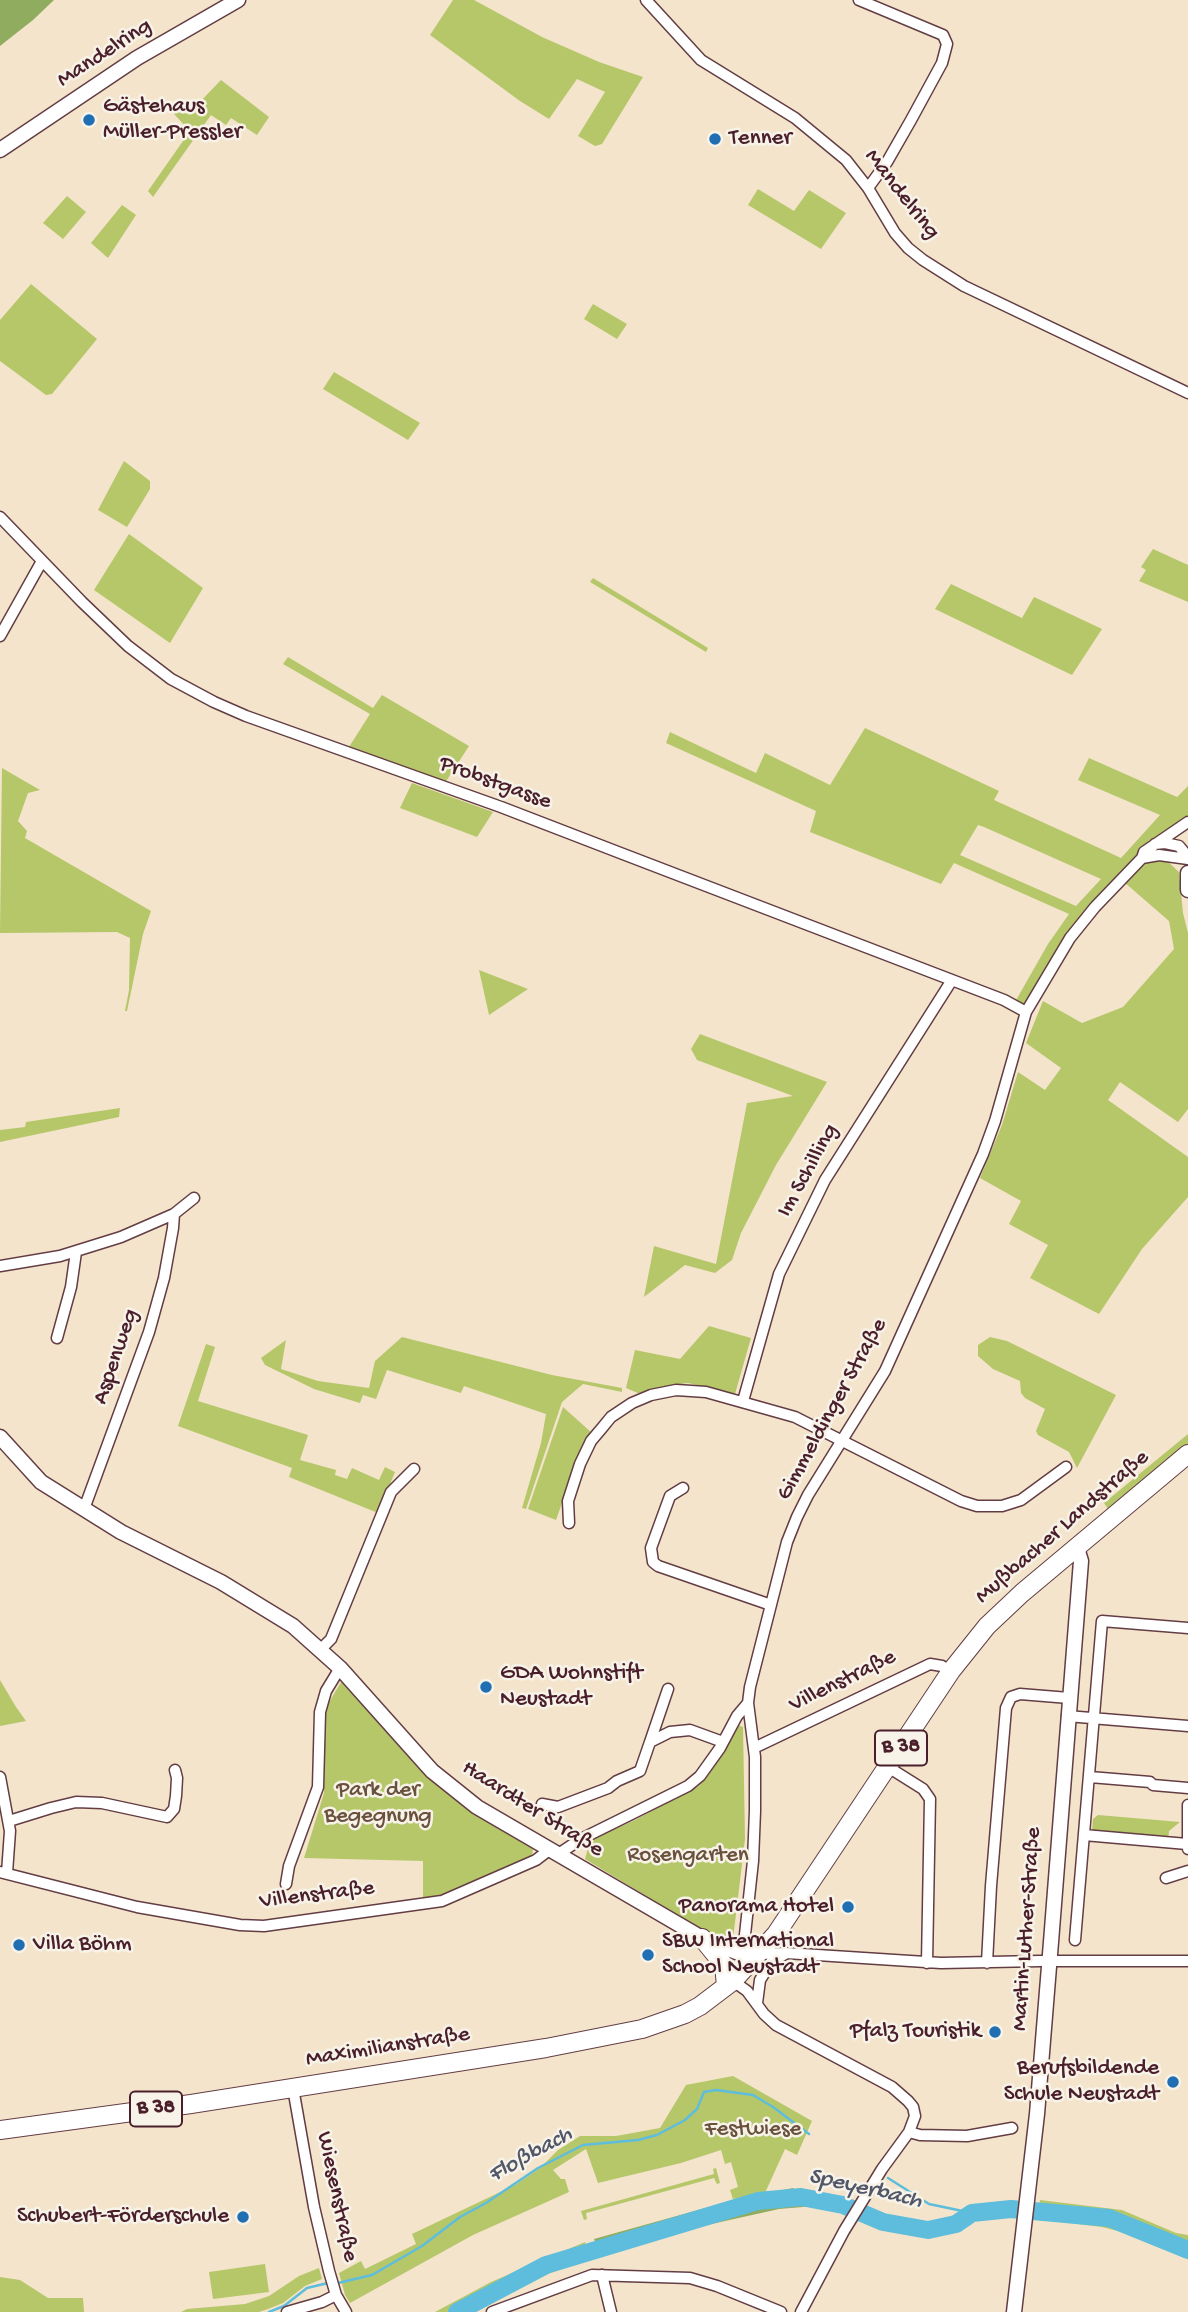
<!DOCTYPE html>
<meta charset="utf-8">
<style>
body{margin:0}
canvas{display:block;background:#f3e4cb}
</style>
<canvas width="1188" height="2312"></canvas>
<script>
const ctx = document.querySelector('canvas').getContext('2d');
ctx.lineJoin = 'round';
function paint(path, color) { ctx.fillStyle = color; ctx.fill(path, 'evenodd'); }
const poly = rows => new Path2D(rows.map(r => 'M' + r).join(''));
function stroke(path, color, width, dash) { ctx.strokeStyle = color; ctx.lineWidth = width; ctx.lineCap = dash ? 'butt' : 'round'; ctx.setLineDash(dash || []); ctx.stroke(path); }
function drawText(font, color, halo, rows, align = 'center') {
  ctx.font = font + ' "Gochi Hand",sans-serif'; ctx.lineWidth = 5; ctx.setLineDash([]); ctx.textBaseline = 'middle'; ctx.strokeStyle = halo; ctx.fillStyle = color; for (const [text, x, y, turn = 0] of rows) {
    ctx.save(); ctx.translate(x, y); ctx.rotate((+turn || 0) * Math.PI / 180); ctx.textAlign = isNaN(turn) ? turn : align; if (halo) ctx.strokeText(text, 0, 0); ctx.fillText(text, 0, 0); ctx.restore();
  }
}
const green = poly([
 [453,0,474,0,542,37,599,62,643,77,602,144,595,146,578,136,605,92,577,79,549,119,520,101,430,35],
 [221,80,269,117,257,135,231,118,226,125,211,115,153,197,148,191,190,131,174,114,187,102,195,107],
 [758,189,794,211,809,190,846,213,821,249,748,205],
 [67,196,86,212,63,239,43,223],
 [122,205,136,215,108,258,91,243],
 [31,284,97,339,52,394,46,395,0,361,0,320],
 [593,304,627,324,617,339,584,319],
 [334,372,420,423,408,440,323,389],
 [124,461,150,481,150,489,127,527,98,510],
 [129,534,203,588,170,643,94,590],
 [1153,549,1188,565,1188,602,1139,581,1146,570,1141,567],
 [593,578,708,648,706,652,590,582],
 [951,584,1022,618,1034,597,1102,629,1072,675,935,609],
 [288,657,373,708,382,695,469,746,445,783,349,747,370,714,283,664],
 [865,728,999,791,994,800,1121,858,1160,815,1078,780,1089,758,1177,797,1188,786,1188,816,1137,854,1118,876,1024,1007,1015,1002,1048,944,1069,914,954,863,941,884,810,832,816,811,666,743,670,732,756,773,765,753,830,785],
 [978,825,984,827,1101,879,1076,906,960,855],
 [2,768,40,790,28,793,18,821,27,831,25,838,151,911,143,934,127,1011,125,1011,129,990,130,938,117,932,0,933],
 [412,783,493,812,477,837,400,808],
 [1165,859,1179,872,1183,913,1188,933,1188,1109,1178,1122,1120,1082,1108,1100,1188,1157,1188,1197,1142,1249,1099,1314,1030,1278,1048,1245,1009,1224,1021,1201,980,1178,1002,1125,1018,1072,1045,1090,1061,1068,1026,1043,1043,1001,1082,1023,1123,1007,1174,949,1169,921,1124,882,1142,863],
 [479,970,528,989,489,1015],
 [700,1034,827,1082,776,1165,741,1233,732,1260,715,1273,685,1265,644,1297,654,1246,716,1264,747,1103,793,1096,697,1060,691,1049],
 [120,1108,119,1117,0,1142,0,1130,25,1127,26,1122],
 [709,1326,751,1338,735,1394,688,1383,659,1387,640,1394,626,1388,635,1350,680,1359],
 [402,1337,552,1375,622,1388,622,1392,583,1384,562,1402,526,1509,522,1508,541,1443,546,1414,464,1386,461,1393,387,1370,376,1399,363,1395,360,1403,314,1389,265,1365,261,1358,286,1340,281,1369,318,1381,369,1388,375,1361],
 [990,1337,1007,1341,1116,1395,1077,1468,1069,1452,1038,1435,1036,1431,1045,1409,1025,1398,1021,1393,1020,1381,993,1369,978,1356,978,1345],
 [206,1344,215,1347,198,1401,308,1435,300,1460,336,1470,335,1475,347,1479,352,1468,379,1480,385,1467,395,1472,378,1513,289,1477,292,1468,178,1426],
 [563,1407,592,1433,580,1452,556,1520,528,1509],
 [1188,1434,1188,1447,1110,1512,1104,1503],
 [0,1680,16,1707,26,1721,0,1726],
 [341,1682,431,1779,466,1807,533,1848,532,1857,454,1891,426,1900,423,1898,423,1861,304,1858,324,1793,325,1709],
 [738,1725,743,1727,745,1839,733,1939,724,1943,585,1859,588,1848,595,1838,635,1820,699,1786,719,1760],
 [1098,1815,1180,1822,1169,1831,1168,1840,1092,1832,1093,1819],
 [733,2076,812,2121,797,2155,785,2149,765,2193,733,2199,730,2190,738,2187,731,2162,725,2164,721,2150,681,2163,598,2183,586,2149,553,2170,561,2179,565,2179,569,2192,473,2235,350,2303,345,2295,339,2273,361,2261,365,2269,416,2244,412,2234,515,2185,540,2168,558,2150,580,2136,616,2136,660,2128,686,2085],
 [716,2168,720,2183,717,2184,714,2178,586,2213,587,2219,584,2220,581,2211,714,2174,713,2169],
 [1040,2200,1122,2210,1176,2233,1188,2235,1188,2259,1122,2232,1102,2227,1038,2219],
 [585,2242,590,2259,511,2287,466,2312,435,2312,491,2282],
 [265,2264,269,2292,213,2299,209,2272],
 [319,2268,322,2279,305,2286,283,2303,268,2309,259,2312,181,2312,187,2309,245,2304,269,2296,299,2276],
 [0,2277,20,2280,48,2298,83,2298,84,2312,0,2312]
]);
const forest = poly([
 [0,0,54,0,33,20,0,46],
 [793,2188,803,2199,845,2208,844,2213,815,2206,779,2209,635,2241,599,2252,594,2239,734,2200]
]);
const stream = poly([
 [888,2178,929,2204,972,2213],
 [338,2283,372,2275,422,2246,460,2217,486,2203,538,2168,583,2145,638,2140,657,2135,685,2120,697,2109,704,2092,716,2090,753,2095,773,2107,809,2134],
 [269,2312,284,2306,307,2288,328,2283]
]);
const river = poly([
 [457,2312,546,2265,758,2201,801,2197,843,2205,883,2222,928,2230,956,2224,972,2213,1011,2209,1109,2218,1188,2250]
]);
const minor = poly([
 [646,0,701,60,795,118,846,160,868,188,895,233,908,248,923,260,964,286,1188,393],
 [859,0,943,35,947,44,942,63,911,120,887,162,868,188],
 [0,517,82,602,128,646,171,679,214,702,246,716,501,807,623,854,1004,1000,1026,1012],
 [0,636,42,561],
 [1155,844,1165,843,1179,846,1188,857],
 [1142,858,1159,855,1188,859],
 [0,1266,60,1256,121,1237,174,1214,194,1198],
 [57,1338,71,1287,76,1252],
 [743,1401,779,1274,825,1180,952,980],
 [683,1488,670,1496,651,1548,653,1562,658,1566,771,1605],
 [84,1509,149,1332,164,1278,173,1228,174,1214],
 [569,1523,568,1501,580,1464,591,1441,602,1428,611,1417,632,1403,651,1395,676,1390,706,1392,795,1417,961,1501,977,1506,1002,1506,1021,1500,1066,1467],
 [321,1649,331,1639,391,1492,414,1469],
 [1067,1716,1188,1726],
 [650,1742,668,1689],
 [754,1748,930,1664,942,1666,951,1671],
 [888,1767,923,1789,930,1799,927,1963],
 [0,1777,10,1831,7,1873],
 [1090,1777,1150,1782,1153,1785,1188,1788],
 [542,1804,558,1807,608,1788,617,1781,640,1771,650,1742,670,1732,690,1730,723,1742],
 [1188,1805,1188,1849],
 [9,1821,51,1808,76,1802,102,1803,167,1817,174,1809,176,1796,177,1778,175,1770],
 [1084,1835,1187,1844],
 [557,1855,581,1839,688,1786,700,1776,720,1748,737,1716,748,1703],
 [0,1872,137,1907,240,1925,264,1926,442,1901,536,1860,549,1850],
 [1166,1878,1188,1871],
 [286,1884,289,1866,318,1787,320,1712,326,1691,340,1668],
 [1075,1940,1102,1621,1188,1628],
 [743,1953,753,1861,755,1811,755,1757,748,1703,750,1687,787,1542,797,1517,808,1495,885,1371,983,1154,995,1121,1026,1012,1070,938,1095,907,1142,858,1144,852,1188,822],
 [758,1954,786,1953,941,1963,1040,1961,1188,1961],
 [987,1963,991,1886,1006,1708,1011,1697,1020,1694,1069,1698],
 [733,1981,747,1991,764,2014,776,2025,892,2087,908,2101,913,2107,915,2116,909,2132,882,2169,844,2231,801,2312],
 [757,2003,760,1980,772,1961,785,1954],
 [293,2088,314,2207,329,2271,336,2295,346,2312],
 [909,2132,920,2135,967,2136,1012,2128],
 [602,2275,611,2312],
 [287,2312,322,2302,336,2295],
 [492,2312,592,2275,690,2278,717,2286,781,2312]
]);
const tertiary = poly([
 [0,150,137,58,238,0],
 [1188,873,1188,890],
 [0,1437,41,1482,121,1532,221,1582,293,1626,340,1668,432,1771,477,1807,702,1938,736,1952,758,1954],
 [1014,2312,1037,2114,1051,1942,1081,1561,1077,1548]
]);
const primary = poly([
 [702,1938,724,1965,726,1986],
 [0,2130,191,2104,546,2048,642,2029,685,2014,700,2006,733,1981,776,1934,951,1671,987,1626,1022,1593,1188,1454]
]);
const markers = [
 [89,120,7,"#1f6fb2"],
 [715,139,7,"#1f6fb2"],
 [486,1687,7,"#1f6fb2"],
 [848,1907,7,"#1f6fb2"],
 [19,1945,7,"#1f6fb2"],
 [648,1955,7,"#1f6fb2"],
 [995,2032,7,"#1f6fb2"],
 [1173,2082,7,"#1f6fb2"],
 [243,2217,7,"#1f6fb2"]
];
const shields = [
 [901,1748,52],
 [156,2109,52]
];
const shieldNames = [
 ["B 38",901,1748],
 ["B 38",156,2109]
];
const streetNames = [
 ["Mandelring",105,54,-33],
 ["Mandelring",901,195,52],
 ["Probstgasse",495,784,20],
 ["Im Schilling",809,1171,-61],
 ["Aspenweg",117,1357,-71],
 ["Gimmeldinger Straße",833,1410,-61],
 ["Mußbacher Landstraße",1063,1528,-41],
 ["Villenstraße",843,1682,-26],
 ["Haardter Straße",532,1810,32],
 ["Villenstraße",317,1896,-7],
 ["Martin-Luther-Straße",1028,1929,-86],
 ["Maximilianstraße",388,2048,-9],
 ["Wiesenstraße",336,2197,78]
];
const poiNames = [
 ["Gästehaus",103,107],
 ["Müller-Pressler",103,133],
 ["Tenner",729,139],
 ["GDA Wohnstift",500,1674],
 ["Neustadt",500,1700],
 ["Panorama Hotel",834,1907,"right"],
 ["SBW International",662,1942],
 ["School Neustadt",662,1968],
 ["Villa Böhm",33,1945],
 ["Pfalz Touristik",981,2032,"right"],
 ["Berufsbildende",1159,2069,"right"],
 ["Schule Neustadt",1159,2095,"right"],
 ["Schubert-Förderschule",229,2217,"right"]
];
const parkNames = [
 ["Park der",378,1791],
 ["Begegnung",378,1817],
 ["Rosengarten",688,1856],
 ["Festwiese",753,2130]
];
const waterNames = [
 ["Floßbach",531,2156,-29],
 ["Speyerbach",865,2190,13]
];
paint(green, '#b6c76a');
paint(forest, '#90ac5e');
stroke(stream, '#5ebddc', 2.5);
stroke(river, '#5ebddc', 18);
stroke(minor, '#633d43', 13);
stroke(tertiary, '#633d43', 17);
stroke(primary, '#633d43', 20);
stroke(minor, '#fff', 10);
stroke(tertiary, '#fff', 14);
stroke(primary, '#fff', 18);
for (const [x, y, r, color] of markers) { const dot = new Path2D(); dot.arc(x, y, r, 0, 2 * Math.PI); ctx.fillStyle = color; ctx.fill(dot); stroke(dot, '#f7f3e8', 2.5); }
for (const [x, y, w] of shields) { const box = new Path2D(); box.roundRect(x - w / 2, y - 17.5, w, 35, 5); ctx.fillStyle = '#f7f3e8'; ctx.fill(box); stroke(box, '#4a1f2b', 2); }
drawText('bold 21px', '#4a1f2b', null, shieldNames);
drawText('23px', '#4a1f2b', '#f7f3e8', streetNames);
drawText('23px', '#4a1f2b', '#f7f3e8', poiNames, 'left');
drawText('23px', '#6a513e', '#f7f3e8', parkNames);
drawText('italic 24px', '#515669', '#f7f3e8', waterNames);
</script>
